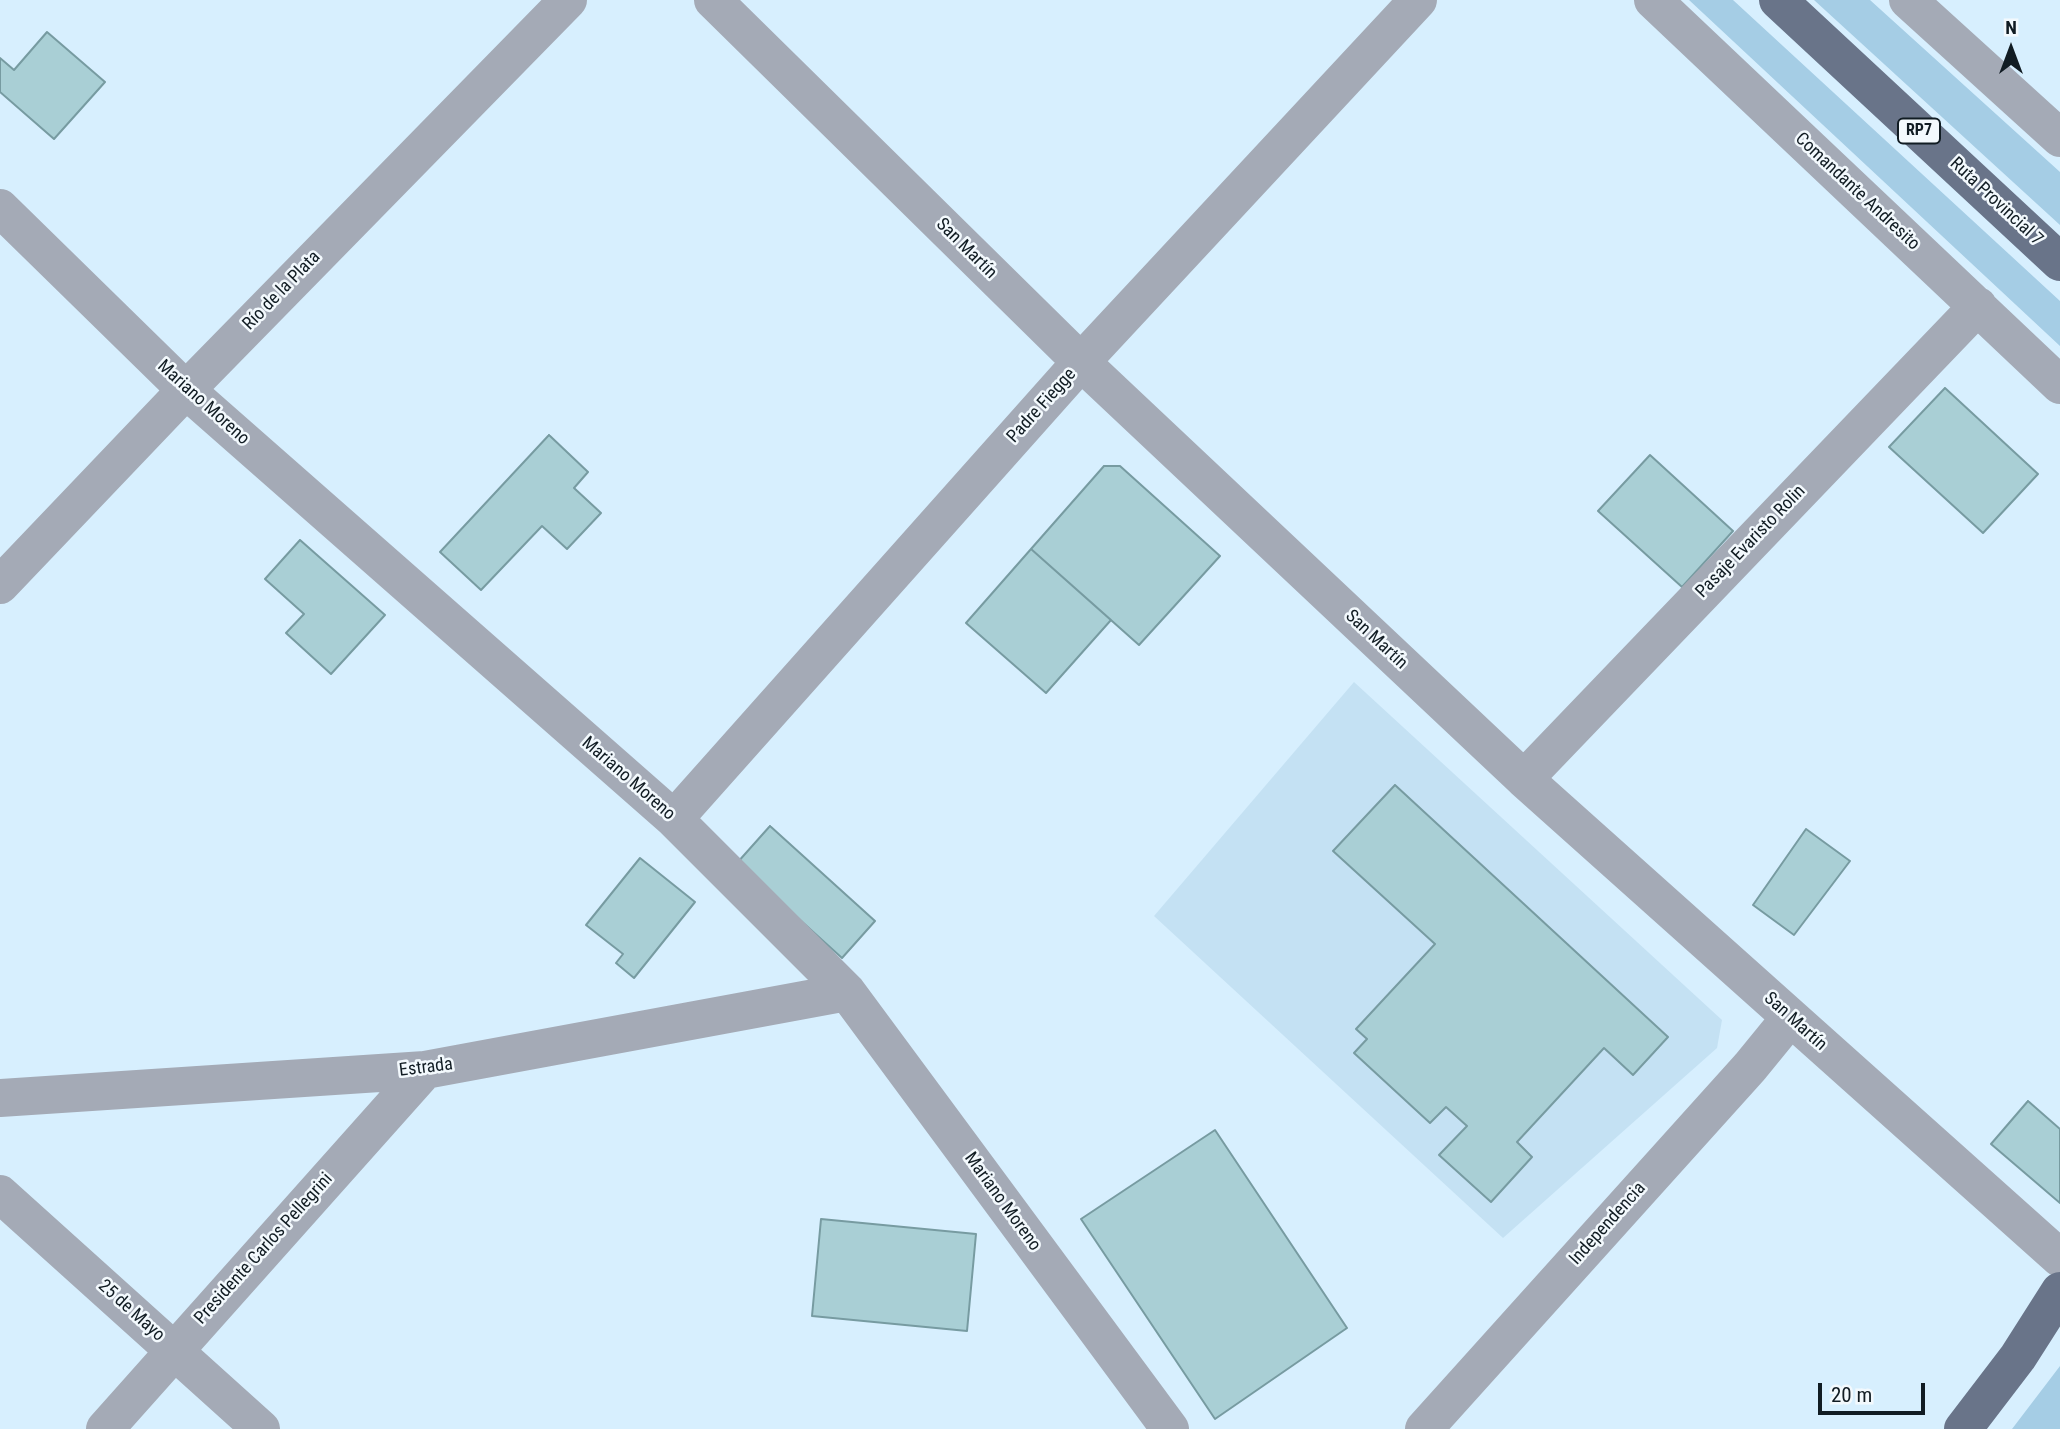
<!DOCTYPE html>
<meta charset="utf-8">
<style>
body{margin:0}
#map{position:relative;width:2060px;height:1429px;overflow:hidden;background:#d7effe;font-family:"Roboto Condensed",sans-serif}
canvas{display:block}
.north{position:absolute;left:1976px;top:14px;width:70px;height:70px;-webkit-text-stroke:5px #f3f9fd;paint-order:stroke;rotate:0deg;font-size:19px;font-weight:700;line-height:28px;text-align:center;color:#111c23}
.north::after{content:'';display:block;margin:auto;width:24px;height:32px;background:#111c23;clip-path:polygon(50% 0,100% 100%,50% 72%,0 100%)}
.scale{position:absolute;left:1818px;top:1383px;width:107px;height:32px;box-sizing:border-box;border:4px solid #111c23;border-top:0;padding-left:9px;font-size:21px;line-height:24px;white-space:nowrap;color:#111c23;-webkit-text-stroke:5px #f3f9fd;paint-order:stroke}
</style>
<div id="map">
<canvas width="2060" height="1429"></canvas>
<div class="north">N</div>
<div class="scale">20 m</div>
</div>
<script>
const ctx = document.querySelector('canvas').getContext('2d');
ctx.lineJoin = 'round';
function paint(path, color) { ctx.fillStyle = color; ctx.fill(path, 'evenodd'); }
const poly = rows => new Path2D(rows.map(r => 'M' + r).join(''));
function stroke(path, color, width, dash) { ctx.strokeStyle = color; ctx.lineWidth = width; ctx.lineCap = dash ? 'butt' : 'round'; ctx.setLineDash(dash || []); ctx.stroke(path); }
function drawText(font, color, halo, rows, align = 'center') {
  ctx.font = font + ' "Roboto Condensed",sans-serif'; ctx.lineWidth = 5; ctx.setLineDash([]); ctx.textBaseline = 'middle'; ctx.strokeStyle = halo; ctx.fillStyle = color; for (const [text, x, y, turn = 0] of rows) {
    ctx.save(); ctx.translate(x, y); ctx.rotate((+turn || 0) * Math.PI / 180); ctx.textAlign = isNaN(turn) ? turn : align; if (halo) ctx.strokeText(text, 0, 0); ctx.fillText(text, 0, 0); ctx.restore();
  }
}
const built = poly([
 [1354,682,1722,1020,1717,1048,1503,1238,1154,916]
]);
const green = poly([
 [1689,0,1733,0,2060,301,2060,346],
 [1814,0,1870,0,2060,172,2060,225],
 [2060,1366,2060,1429,2012,1429]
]);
const building = poly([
 [47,32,105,82,54,139,0,92,0,58,14,70,47,32],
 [1945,388,2038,474,1983,533,1889,447,1945,388],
 [549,435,588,472,574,488,601,513,567,549,542,526,481,590,440,552,549,435],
 [1650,455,1733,531,1682,587,1598,511,1650,455],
 [1104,466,1120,466,1220,556,1139,645,1031,549,1104,466],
 [300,540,385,615,331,674,286,633,304,614,265,579,300,540],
 [1031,549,1111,620,1046,693,966,623,1031,549],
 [1395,785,1668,1037,1633,1075,1604,1048,1517,1142,1532,1157,1491,1202,1439,1155,1467,1126,1446,1107,1430,1123,1354,1053,1367,1039,1356,1029,1435,944,1333,851,1395,785],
 [770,826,875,921,842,958,737,863,770,826],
 [1806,829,1850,861,1794,935,1753,905,1806,829],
 [640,858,695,902,634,978,616,963,623,954,586,925,640,858],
 [2028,1101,2060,1129,2060,1203,1991,1144,2028,1101],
 [1215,1130,1347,1328,1215,1419,1081,1219,1215,1130],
 [821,1219,976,1234,967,1331,812,1316,821,1219]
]);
const minor = poly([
 [713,0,1081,362,1524,779,2060,1258],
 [1653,0,2060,385],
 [1908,0,2060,138],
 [0,208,186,390,674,819,847,992,1170,1429],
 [0,585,186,390,568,0],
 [1524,779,1978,306],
 [674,819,1081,362,1418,0],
 [0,1098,425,1070,847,992],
 [0,1194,261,1429],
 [105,1429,425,1070],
 [1424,1429,1750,1067,1790,1018]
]);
const primary = poly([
 [1778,0,2060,262],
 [1963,1429,2018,1357,2060,1291]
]);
const shields = [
 [1919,131,42]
];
const shieldNames = [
 ["RP7",1919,131]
];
const streetNames = [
 ["Comandante Andresito",1857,192,43],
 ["Ruta Provincial 7",1996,202,43],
 ["San Martín",966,249,45],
 ["Río de la Plata",282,291,-46],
 ["Mariano Moreno",203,403,42],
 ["Padre Fiegge",1042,406,-48],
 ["Pasaje Evaristo Rolin",1751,542,-46],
 ["San Martín",1376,640,43],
 ["Mariano Moreno",628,779,41],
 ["San Martín",1795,1022,42],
 ["Estrada",426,1068,-7],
 ["Mariano Moreno",1002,1202,54],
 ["Independencia",1608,1224,-48],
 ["Presidente Carlos Pellegrini",264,1249,-48],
 ["25 de Mayo",131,1311,42]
];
paint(built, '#c4e1f3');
paint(green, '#a5cde5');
paint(building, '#a9cfd5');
stroke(building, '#779ba1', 2);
stroke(minor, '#a4aab6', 38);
stroke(primary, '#697489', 38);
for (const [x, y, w] of shields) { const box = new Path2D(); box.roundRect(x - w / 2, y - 12.5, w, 25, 5); ctx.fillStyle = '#f3f9fd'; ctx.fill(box); stroke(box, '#111c23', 2); }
drawText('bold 16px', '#111c23', null, shieldNames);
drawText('18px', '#111c23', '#f3f9fd', streetNames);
</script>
